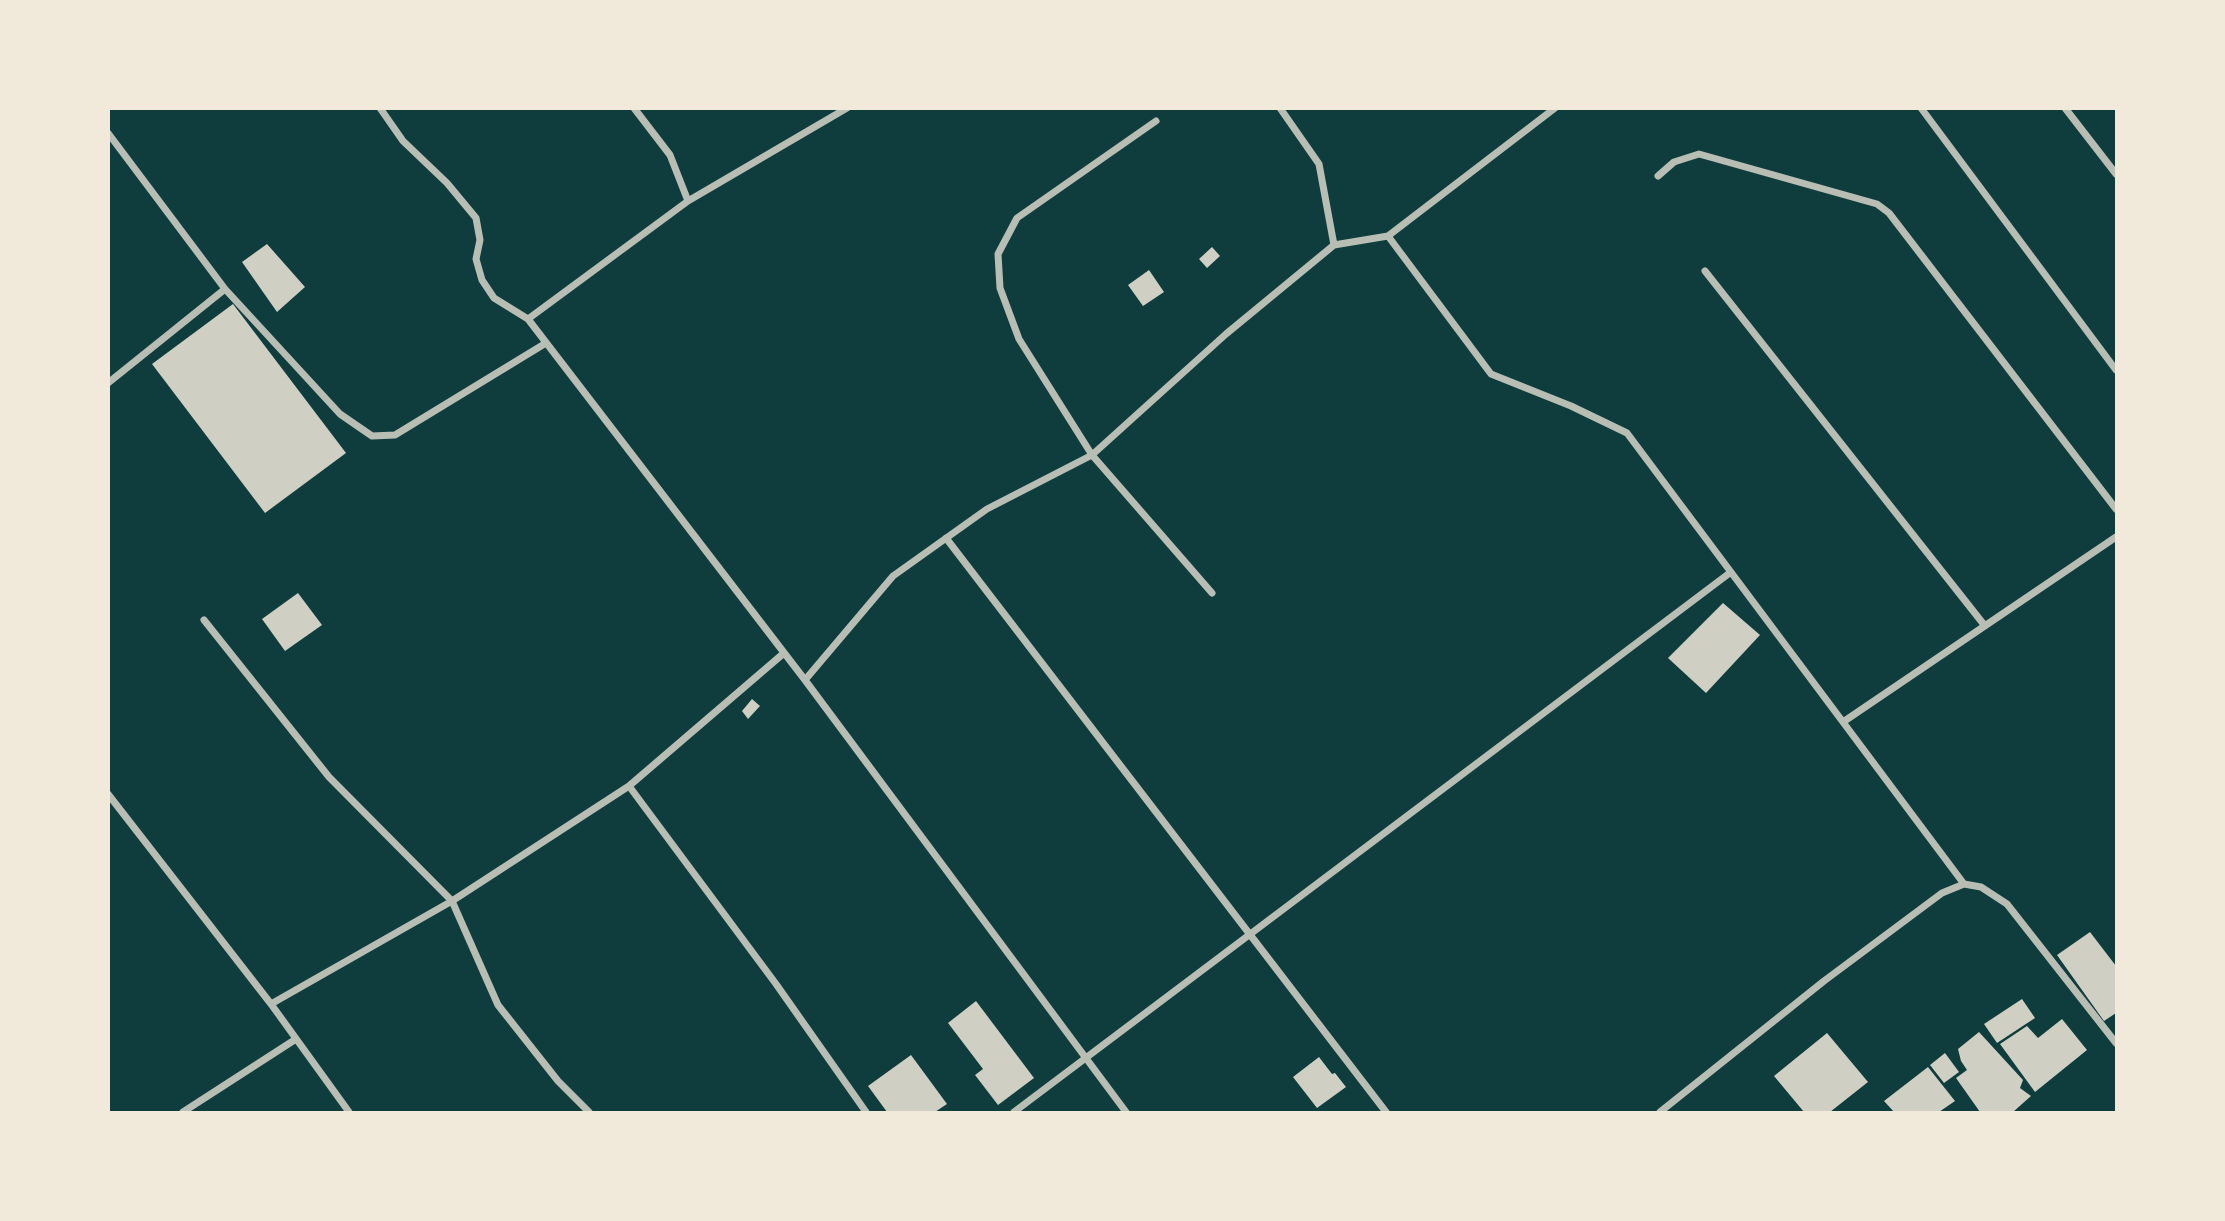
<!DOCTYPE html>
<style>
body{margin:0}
#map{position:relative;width:2225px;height:1221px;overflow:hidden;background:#0f3d3e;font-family:"Titillium Web",sans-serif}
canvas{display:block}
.frame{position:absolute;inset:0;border:110px solid #f1e9da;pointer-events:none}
</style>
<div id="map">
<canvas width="2225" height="1221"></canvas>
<div class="frame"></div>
</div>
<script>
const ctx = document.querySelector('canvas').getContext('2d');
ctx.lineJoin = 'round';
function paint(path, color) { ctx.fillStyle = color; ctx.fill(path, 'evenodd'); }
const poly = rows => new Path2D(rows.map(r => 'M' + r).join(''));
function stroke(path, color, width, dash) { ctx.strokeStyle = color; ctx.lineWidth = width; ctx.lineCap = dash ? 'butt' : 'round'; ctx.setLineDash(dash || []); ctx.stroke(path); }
const building = poly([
 [267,244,305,287,277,312,242,262],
 [1212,247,1220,256,1207,268,1199,259],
 [1149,270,1164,292,1143,306,1128,285],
 [233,304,346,453,265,513,152,364],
 [298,593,322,625,285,651,262,619],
 [1723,603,1760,635,1706,693,1668,658],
 [752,699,760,706,748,719,742,711],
 [2090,932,2116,966,2116,1013,2104,1021,2057,955],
 [2022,999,2035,1018,1997,1043,1984,1024],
 [976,1001,1034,1078,998,1105,975,1075,983,1069,948,1023],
 [2062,1019,2087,1050,2035,1092,2000,1044,2027,1026,2038,1038],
 [1979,1032,2023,1080,2020,1088,2031,1096,2013,1112,1980,1112,1956,1078,1967,1070,1961,1061,1958,1049],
 [1827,1033,1868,1082,1830,1112,1804,1112,1774,1076],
 [1945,1053,1959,1072,1944,1083,1930,1065],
 [911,1055,947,1104,935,1112,887,1112,868,1086],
 [1319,1057,1332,1074,1335,1073,1346,1087,1317,1108,1293,1077],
 [1928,1067,1955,1101,1939,1112,1894,1112,1884,1101]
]);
const minor = poly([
 [380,108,403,141,447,183,476,218,480,240,476,259,482,280,494,298,528,319,805,680,1126,1112],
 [634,108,670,155,688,201],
 [1280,108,1319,164,1334,245],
 [1921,108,2116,370],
 [2065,108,2116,174],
 [1156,121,1017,218,998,254,1000,288,1019,339,1092,455,1212,593],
 [108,133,225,289,340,414,372,436,395,435,546,343],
 [1658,176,1674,162,1699,154,1877,204,1889,213,2116,509],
 [1388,236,1555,108],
 [1705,271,1985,626],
 [528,319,688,201,847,108],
 [108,383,225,289],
 [946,538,1386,1112],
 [204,620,329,777,452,901,498,1005,558,1081,589,1112],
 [805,680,893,576,987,509,1092,455,1226,334,1334,245,1388,236,1491,374,1571,406,1627,433,1964,884],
 [1843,722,2116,537],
 [629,786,784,653],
 [108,794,271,1004,349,1112],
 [271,1004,452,901,629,786,776,984,866,1112],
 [183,1112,296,1039],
 [1014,1112,1731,572],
 [1660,1112,1824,981,1942,893,1964,884,1981,887,2007,904,2116,1043]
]);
paint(building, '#cfcfc3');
stroke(minor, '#b8beb3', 7);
</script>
